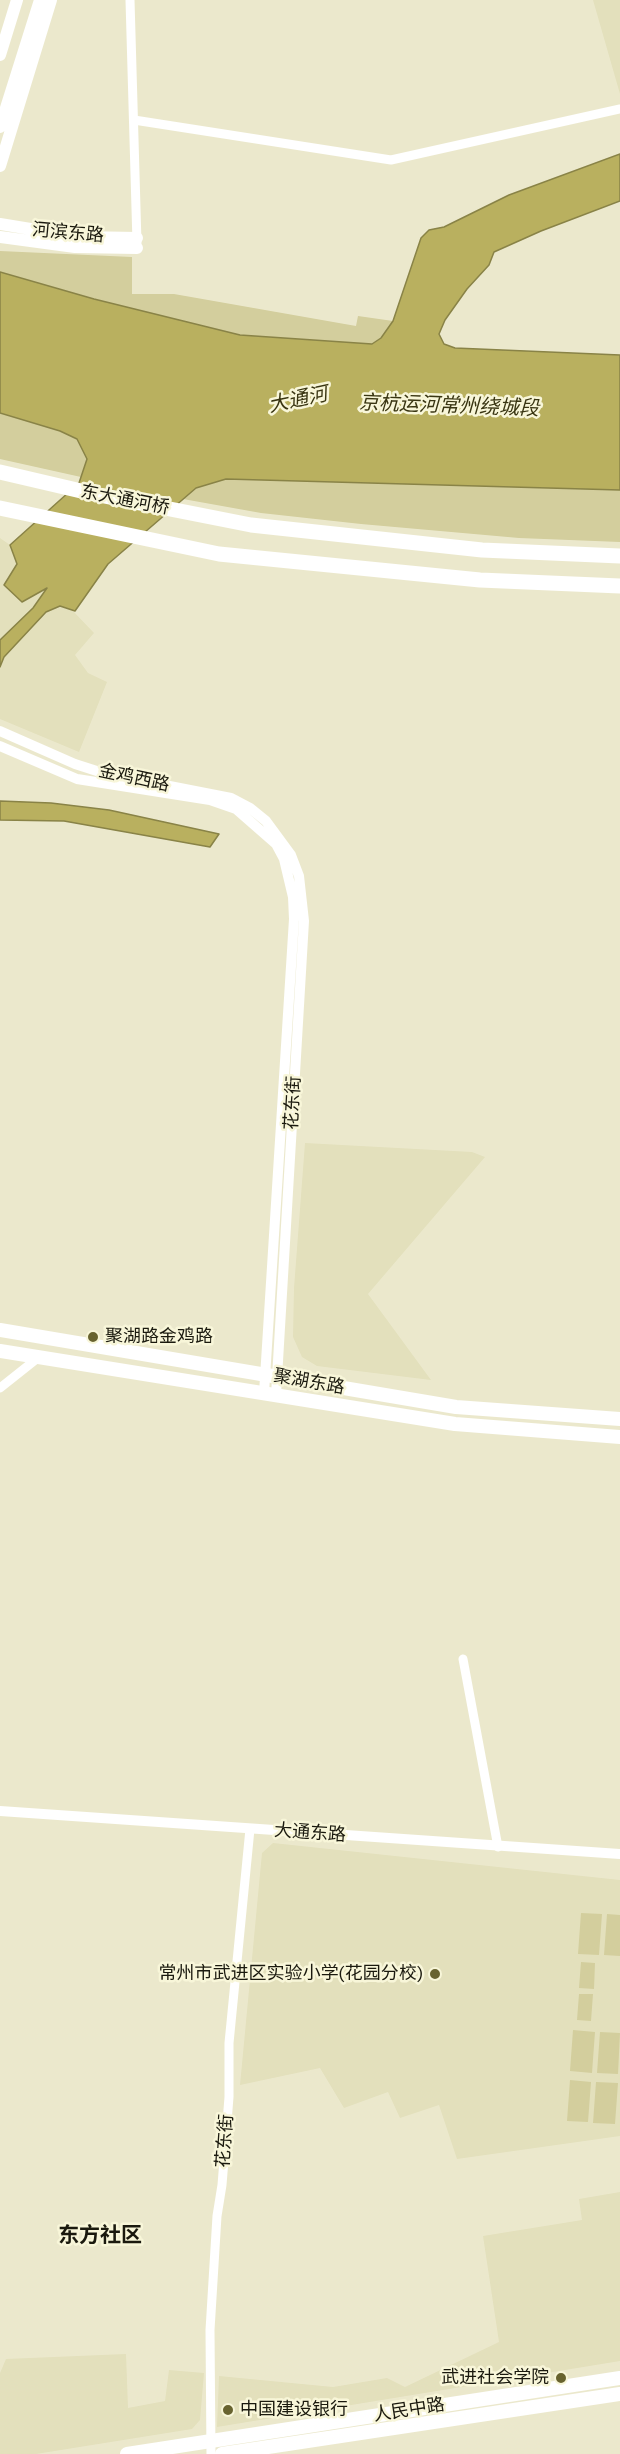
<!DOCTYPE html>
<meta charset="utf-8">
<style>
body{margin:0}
canvas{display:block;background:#ebe8cc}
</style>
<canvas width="620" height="2454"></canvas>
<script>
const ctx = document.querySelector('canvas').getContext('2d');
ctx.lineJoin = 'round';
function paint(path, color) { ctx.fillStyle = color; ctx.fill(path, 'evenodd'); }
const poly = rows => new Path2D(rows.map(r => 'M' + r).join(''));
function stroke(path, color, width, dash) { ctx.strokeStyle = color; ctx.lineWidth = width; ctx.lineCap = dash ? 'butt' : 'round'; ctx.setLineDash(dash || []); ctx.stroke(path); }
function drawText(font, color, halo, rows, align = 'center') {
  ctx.font = font + ' "Work Sans","Noto Sans SC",sans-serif'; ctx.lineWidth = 5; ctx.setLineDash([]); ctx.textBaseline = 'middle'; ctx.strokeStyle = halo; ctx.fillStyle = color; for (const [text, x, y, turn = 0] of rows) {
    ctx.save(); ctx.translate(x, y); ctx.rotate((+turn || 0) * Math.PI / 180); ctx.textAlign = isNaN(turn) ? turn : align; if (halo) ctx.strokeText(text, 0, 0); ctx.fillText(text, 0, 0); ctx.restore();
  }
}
const built = poly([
 [593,0,620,0,620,94],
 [0,538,10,545,94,633,75,655,88,673,107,682,79,752,0,719],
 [305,1143,472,1152,485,1157,368,1294,431,1380,317,1366,302,1357,293,1337,294,1288],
 [273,1843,620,1880,620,2136,457,2159,439,2105,400,2118,388,2092,344,2108,320,2068,240,2085,262,1853],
 [620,2192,620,2361,217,2427,219,2376,333,2387,387,2378,405,2387,499,2342,483,2236,582,2220,579,2199],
 [126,2354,128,2408,165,2401,169,2370,204,2373,200,2420,192,2429,36,2454,0,2454,0,2373,6,2359]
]);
const green = poly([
 [0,251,132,257,132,294,174,294,356,326,358,316,393,321,381,338,372,344,359,345,240,335,94,299,0,272],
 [0,413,60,431,77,439,87,459,81,477,0,459],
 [226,479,620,490,620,542,519,538,361,524,261,513,183,499,196,488],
 [581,1913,602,1914,599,1955,578,1954],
 [607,1914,620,1915,620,1956,604,1955],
 [581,1962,595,1963,594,1989,579,1988],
 [579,1994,593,1994,591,2021,577,2020],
 [573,2030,595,2032,592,2073,570,2071],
 [600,2032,620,2033,618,2074,597,2073],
 [570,2080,591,2082,588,2122,567,2121],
 [596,2082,618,2083,615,2124,593,2123]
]);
const water = poly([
 [620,154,620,201,541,231,494,252,489,265,467,289,445,320,439,334,444,344,455,348,620,355,620,490,226,479,196,488,108,564,75,611,60,606,46,612,4,657,0,667,0,640,33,608,47,588,22,602,4,585,17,564,10,545,79,483,87,459,77,439,60,431,0,413,0,272,94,299,240,335,372,344,381,338,393,321,421,238,429,230,444,227,509,195,620,154],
 [0,801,51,803,109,810,219,834,210,847,64,821,0,820,0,801]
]);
const minor = poly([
 [130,0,137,243],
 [134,120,391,160,620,109],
 [0,1388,39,1357],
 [463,1659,498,1847],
 [211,2454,210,2330,217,2216,222,2185,229,2097,229,2043,250,1829]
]);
const tertiary = poly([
 [0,731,75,764,103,773,231,798,250,808,266,821,291,855,299,876,304,921,276,1395],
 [0,746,77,779,210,800,236,809,276,844,284,859,293,897,294,919,264,1393],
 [0,1811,620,1854]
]);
const secondary = poly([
 [0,55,17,0],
 [0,127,40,0],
 [0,166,51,0],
 [0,224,79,237,137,238],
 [0,237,75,247,137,248]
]);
const primary = poly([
 [0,1330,456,1407,620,1419],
 [0,1351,455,1424,620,1437],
 [127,2454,620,2378],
 [222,2454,620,2394]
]);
const trunk = poly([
 [0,472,94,494,251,525,482,550,620,556],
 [0,508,219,554,480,580,620,586]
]);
const markers = [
 [93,1337,6,"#68632f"],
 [435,1974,6,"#68632f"],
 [561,2378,6,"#68632f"],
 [228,2410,6,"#68632f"]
];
const streetNames = [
 ["河滨东路",68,233,5],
 ["东大通河桥",125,500,11],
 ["金鸡西路",134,778,12],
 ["花东街",293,1103,-87],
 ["聚湖东路",309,1382,10],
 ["大通东路",310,1833,4],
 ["花东街",225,2141,-86],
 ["人民中路",409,2410,-9]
];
const poiNames = [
 ["聚湖路金鸡路",105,1337],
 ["常州市武进区实验小学(花园分校)",423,1974,"right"],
 ["武进社会学院",549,2378,"right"],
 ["中国建设银行",240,2410]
];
const waterNames = [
 ["大通河",298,400,-12],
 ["京杭运河常州绕城段",449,406,2]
];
const quarterNames = [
 ["东方社区",100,2236]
];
paint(built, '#e3e0bc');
paint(green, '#d3ce9d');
paint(water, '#b9b05f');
stroke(water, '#898347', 1.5);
stroke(minor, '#fff', 9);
stroke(tertiary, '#fff', 10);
stroke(secondary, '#fff', 12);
stroke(primary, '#fff', 14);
stroke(trunk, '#fff', 15);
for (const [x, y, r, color] of markers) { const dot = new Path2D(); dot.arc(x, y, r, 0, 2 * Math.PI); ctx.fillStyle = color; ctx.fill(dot); stroke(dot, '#f8f6d9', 2); }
drawText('18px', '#1a190e', '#f8f6d9', streetNames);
drawText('18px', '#1a190e', '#f8f6d9', poiNames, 'left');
drawText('italic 20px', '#393512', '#f8f6d9', waterNames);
drawText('bold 21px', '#1a190e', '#f8f6d9', quarterNames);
</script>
